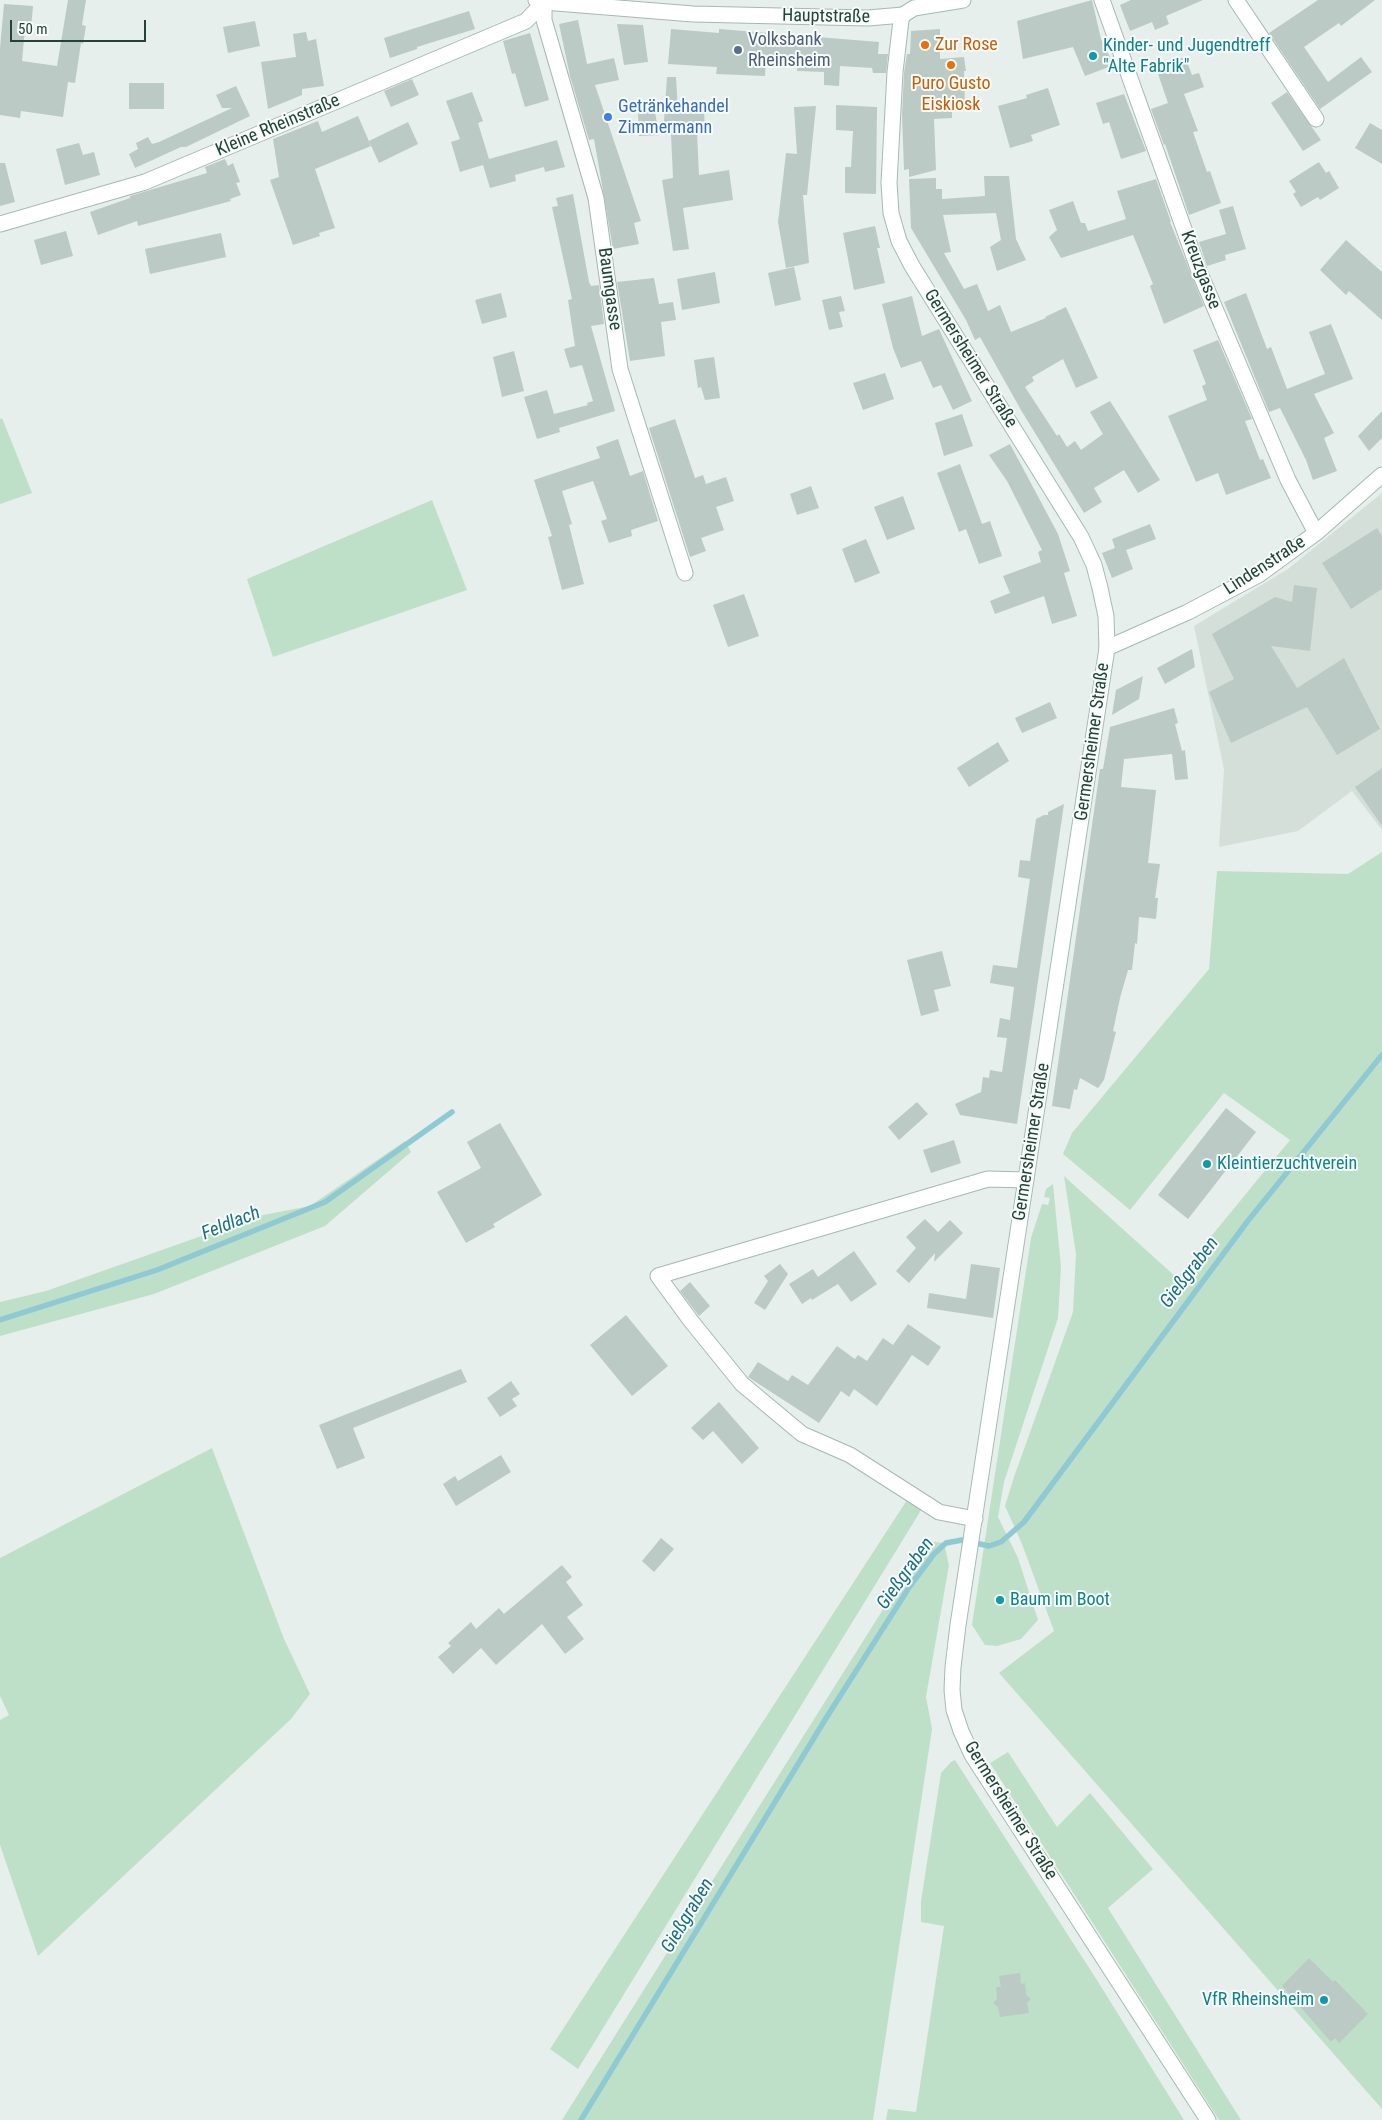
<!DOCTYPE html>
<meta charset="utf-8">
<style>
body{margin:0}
#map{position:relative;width:1382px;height:2120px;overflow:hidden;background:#e6efeb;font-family:"Roboto Condensed",sans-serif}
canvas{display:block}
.scale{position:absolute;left:10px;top:20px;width:136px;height:22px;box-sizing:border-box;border:2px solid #24423a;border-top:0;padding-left:6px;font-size:15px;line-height:18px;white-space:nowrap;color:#24423a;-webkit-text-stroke:4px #f7fbf9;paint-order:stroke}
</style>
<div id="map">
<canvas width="1382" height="2120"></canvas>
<div class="scale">50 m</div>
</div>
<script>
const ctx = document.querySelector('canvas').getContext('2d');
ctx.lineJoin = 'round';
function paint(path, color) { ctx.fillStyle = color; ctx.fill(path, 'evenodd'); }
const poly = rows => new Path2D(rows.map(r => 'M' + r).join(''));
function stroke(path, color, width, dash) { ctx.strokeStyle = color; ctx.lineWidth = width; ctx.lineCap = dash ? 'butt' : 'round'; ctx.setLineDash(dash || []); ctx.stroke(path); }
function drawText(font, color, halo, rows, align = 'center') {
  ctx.font = font + ' "Roboto Condensed",sans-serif'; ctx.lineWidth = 4; ctx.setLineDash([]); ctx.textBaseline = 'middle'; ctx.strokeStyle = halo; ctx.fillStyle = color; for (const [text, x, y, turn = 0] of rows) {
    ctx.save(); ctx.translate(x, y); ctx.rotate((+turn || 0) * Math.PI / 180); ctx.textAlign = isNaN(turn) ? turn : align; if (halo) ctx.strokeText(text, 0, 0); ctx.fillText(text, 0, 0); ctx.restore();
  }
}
const built = poly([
 [1382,493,1382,830,1352,791,1298,831,1219,847,1224,769,1194,626,1288,569]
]);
const green = poly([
 [2,418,32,493,0,504,0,419],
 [432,500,467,590,273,657,247,579],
 [1382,852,1382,2109,999,1673,1054,1631,1022,1544,1005,1506,1014,1477,1073,1312,1076,1254,1064,1176,1177,1278,1290,1140,1224,1093,1130,1210,1063,1154,1072,1133,1209,969,1217,871,1348,874],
 [405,1141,411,1152,325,1226,154,1294,0,1336,0,1302,46,1291,258,1216,310,1206],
 [1053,1184,1061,1267,1058,1318,1004,1482,998,1517,1018,1558,1038,1620,1021,1639,997,1646,985,1645,972,1625,1031,1238,1042,1204,1048,1205,1050,1198,1044,1197,1046,1189],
 [212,1448,284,1639,310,1694,291,1719,38,1956,0,1845,0,1720,9,1715,0,1696,0,1558],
 [909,1497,923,1507,578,2069,550,2049],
 [926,1541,944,1543,949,1565,926,1697,932,1729,873,2120,562,2120],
 [1008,1752,1057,1827,1090,1793,1153,1869,1108,1908,1241,2120,1219,2120,990,1763],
 [955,1760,1095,1977,1184,2120,886,2120,888,2109,916,2112,944,1926,921,1922,921,1901,941,1773,951,1762]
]);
const stream = poly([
 [0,1320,157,1270,325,1202,452,1112],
 [581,2120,828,1715,910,1586,934,1554,946,1543,962,1540,989,1546,1001,1542,1024,1522,1247,1222,1382,1055]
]);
const building = poly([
 [68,0,86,0,82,25,86,26,83,44,81,43,75,83,68,82,63,117,21,111,20,118,0,115,0,48,4,4,33,6,31,29,25,28,22,61,57,66],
 [1092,0,1101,39,1114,65,1085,76,1073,47,1023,59,1017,21],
 [1131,0,1203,0,1166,16,1169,24,1155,30,1152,22,1130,31,1120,5],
 [1318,0,1375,0,1341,26,1339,23,1304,47,1328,82,1361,57,1372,72,1320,109,1269,33],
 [469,11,475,29,417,47,417,49,390,58,384,38],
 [578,20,587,64,614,58,619,80,595,85,641,221,634,223,639,244,613,249,594,139,589,140,570,76,559,24],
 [255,21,260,46,228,53,223,27],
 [617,24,643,25,648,62,624,65],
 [671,29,719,33,719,29,879,42,878,54,888,54,886,73,873,73,872,68,840,66,839,86,824,85,824,72,797,71,798,57,766,55,765,76,716,74,717,67,668,64],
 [940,29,940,59,964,57,966,71,964,71,965,110,952,111,952,118,934,119,936,170,909,177,909,169,904,170,902,115,904,73,907,54,910,54,911,31],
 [306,32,308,41,316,39,324,86,302,89,302,95,268,109,261,62,296,57,293,34],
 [530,33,549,100,525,107,515,73,512,74,503,41],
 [1185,57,1192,75,1199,73,1204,87,1184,94,1198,131,1193,132,1207,172,1210,171,1221,203,1189,215,1165,144,1164,145,1151,109,1168,103,1156,68],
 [667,77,676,77,678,111,704,109,705,133,697,133,699,175,729,170,733,200,683,208,689,249,673,251,662,180,673,178,671,134,663,135],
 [412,79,419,95,391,107,384,91],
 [129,83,164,83,164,109,129,109],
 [236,86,250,116,186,147,181,147,135,168,129,154,138,149,136,143,148,137,152,144,159,142,232,108,222,108,216,95],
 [1048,88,1060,125,1031,135,1033,141,1010,148,998,106,1027,98,1026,95],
 [472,92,483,121,478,123,489,159,557,140,565,167,545,172,544,167,515,175,516,181,490,188,483,165,460,172,451,142,460,139,446,101],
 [1287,92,1321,140,1303,151,1271,103],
 [1124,94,1146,151,1121,159,1109,122,1103,124,1096,103],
 [836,105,877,107,876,194,845,193,845,167,851,167,853,131,836,130],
 [816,106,807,195,803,195,809,263,786,268,778,222,786,153,797,154,794,107],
 [655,112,659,135,639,136,638,113],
 [358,116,371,146,315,169,335,228,319,233,320,236,293,245,270,180,279,177,273,139,318,121,322,132],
 [408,122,418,144,379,163,369,141],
 [1370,123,1382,130,1382,164,1355,148],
 [79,143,83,155,94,152,100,175,65,185,56,149],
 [225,159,228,166,233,163,240,182,236,183,241,195,230,199,231,201,138,226,137,221,98,235,90,212,130,198,130,196,207,173,205,167],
 [1319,162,1326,173,1329,171,1339,188,1320,200,1318,197,1301,207,1293,194,1296,192,1289,181],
 [0,163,5,163,15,202,0,206],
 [984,176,1009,176,1016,239,1026,260,997,271,990,247,1001,240,996,213,943,215,951,252,944,253,964,289,977,284,988,311,1000,305,1011,332,1046,318,1045,317,1066,307,1098,378,1076,388,1063,359,1032,377,1034,381,1025,387,1057,436,1059,434,1067,447,1075,441,1081,450,1103,434,1090,412,1110,401,1160,480,1138,493,1124,470,1094,488,1102,502,1084,513,1021,410,980,337,975,340,966,320,911,228,909,179,936,178,936,189,942,189,942,199,985,196],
 [1156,179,1171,222,1170,222,1204,306,1164,324,1150,286,1153,284,1133,235,1061,258,1049,237,1057,230,1049,210,1073,201,1081,223,1085,223,1088,231,1126,219,1117,191],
 [573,194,589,282,591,286,599,285,604,324,591,326,615,411,559,428,560,432,537,439,524,397,547,390,554,414,588,405,587,403,593,401,582,365,570,368,564,349,575,346,568,300,572,299,552,207,558,206,556,198],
 [1233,206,1246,249,1225,255,1226,260,1207,266,1199,242,1226,234,1219,210],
 [875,226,880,248,877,248,885,283,854,290,843,233],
 [66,231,73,256,41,265,34,240],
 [221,233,226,257,150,274,145,249],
 [1346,240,1382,272,1382,320,1349,291,1346,295,1320,270],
 [794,267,801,300,775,306,768,273],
 [715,272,720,303,682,310,677,279],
 [654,278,659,304,673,302,676,320,661,322,665,356,630,361,617,282],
 [501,293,507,317,482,324,475,300],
 [1246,293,1267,349,1271,347,1287,389,1325,374,1309,332,1331,324,1353,379,1314,394,1334,433,1324,438,1337,471,1313,480,1306,460,1280,408,1269,412,1224,302],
 [841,296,845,311,839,312,843,327,829,330,822,300],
 [912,296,922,336,939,329,972,401,953,410,941,385,933,388,921,361,901,368,893,348,882,304],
 [1218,340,1252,419,1245,421,1260,460,1263,459,1271,478,1226,495,1218,473,1196,482,1168,416,1207,400,1202,386,1206,384,1193,350],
 [514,351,524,391,502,397,493,357],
 [714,357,720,398,705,400,701,387,698,388,694,360],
 [885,373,894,399,863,410,853,383],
 [1382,411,1382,438,1369,451,1358,436],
 [962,414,973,446,944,456,935,423],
 [675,419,695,478,703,475,706,484,726,477,734,501,716,507,724,530,701,538,706,551,690,557,649,428],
 [618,439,630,476,643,471,658,521,631,530,632,536,609,543,601,521,607,519,593,481,562,491,572,524,569,525,584,584,562,590,548,537,552,536,534,480,600,458,596,447],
 [1010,444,1058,534,1070,571,1064,573,1077,616,1052,624,1044,596,995,614,990,601,1010,593,1003,576,1041,562,1038,552,1042,550,1007,481,989,455],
 [960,464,982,524,990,521,1002,556,979,564,966,529,959,532,937,473],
 [811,486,819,508,797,515,790,494],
 [903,496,915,529,887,540,874,507],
 [1150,524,1156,539,1126,550,1133,569,1112,578,1102,553,1115,548,1112,539],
 [1377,528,1382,536,1382,589,1351,609,1322,563],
 [866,539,880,573,855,583,842,549],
 [1294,585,1317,588,1310,651,1271,646,1297,688,1344,658,1380,729,1337,755,1307,707,1231,743,1209,692,1234,679,1212,634,1275,597,1292,602],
 [744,594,759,636,728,647,713,605],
 [1192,649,1195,667,1165,684,1157,668],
 [1143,676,1139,699,1112,715,1116,690],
 [1050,702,1057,718,1022,733,1015,718],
 [1174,708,1178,723,1175,724,1182,751,1185,750,1188,779,1175,780,1172,754,1124,759,1121,787,1156,790,1148,863,1160,864,1155,898,1158,898,1156,919,1139,917,1137,944,1135,943,1132,970,1128,970,1120,998,1113,1031,1116,1032,1104,1080,1098,1088,1080,1078,1077,1090,1074,1089,1070,1109,1052,1106,1100,769,1103,769,1110,727],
 [998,742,1009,761,969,787,957,768],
 [1382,768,1382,826,1355,787],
 [1064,804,1017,1124,960,1115,955,1104,981,1092,983,1077,989,1078,990,1070,1002,1072,1007,1038,997,1037,1000,1018,1010,1020,1014,987,990,983,993,965,1017,968,1030,879,1018,877,1020,860,1030,861,1036,819,1044,815,1048,815,1048,812],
 [942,951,951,986,934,990,939,1011,921,1016,907,960],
 [917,1102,928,1114,899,1140,888,1127],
 [1226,1108,1256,1132,1188,1219,1158,1195],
 [500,1123,542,1195,493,1224,495,1227,466,1243,437,1192,481,1168,467,1142],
 [954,1140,961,1163,931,1173,923,1150],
 [925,1219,938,1232,950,1220,963,1233,934,1262,935,1253,909,1283,896,1271,916,1248,906,1237],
 [854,1251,877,1284,851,1302,838,1284,812,1300,811,1298,802,1304,789,1284,813,1269,818,1277],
 [780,1264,788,1274,765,1310,754,1303,768,1281,764,1276],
 [971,1264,1000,1268,993,1318,927,1308,929,1293,966,1299],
 [690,1282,710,1306,699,1316,680,1291],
 [626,1315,668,1366,632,1396,590,1345],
 [908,1324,941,1347,928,1366,912,1355,877,1406,854,1389,849,1397,841,1391,819,1423,748,1377,758,1362,788,1381,792,1375,808,1385,837,1346,855,1359,858,1355,867,1361,883,1338,893,1345],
 [461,1369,467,1382,353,1428,365,1458,337,1469,319,1425],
 [511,1381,520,1394,512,1399,517,1406,500,1417,487,1398],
 [719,1402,759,1448,742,1464,713,1431,703,1440,691,1428],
 [501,1455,511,1472,456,1506,443,1484,455,1476,458,1481],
 [661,1538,674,1549,654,1572,642,1561],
 [562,1565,572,1577,566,1582,583,1605,567,1617,584,1639,565,1654,542,1624,496,1665,481,1648,453,1674,438,1657,451,1646,448,1643,471,1622,476,1629,499,1608,504,1614],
 [1309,1958,1333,1982,1335,1980,1368,2014,1339,2043,1335,2038,1331,2042,1282,1986],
 [1020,1973,1021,1984,1025,1983,1026,1995,1031,1999,1027,2003,1029,2013,1000,2017,998,2007,993,2003,997,1999,996,1987,1001,1987,999,1976]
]);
const street = poly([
 [536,0,544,2,693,14,868,18,903,15],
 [1102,0,1199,271,1288,480,1316,533],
 [1236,0,1316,119],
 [544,2,544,20,596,198,620,369,685,573],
 [0,224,145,182,526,21,544,2],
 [1107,648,1188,612,1260,574,1316,533,1382,475],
 [975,1519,939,1512,850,1455,802,1434,742,1384,691,1321,658,1276,988,1179,1026,1180]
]);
const secondary = poly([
 [963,0,914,8,903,15,901,20,895,72,889,183,891,213,899,241,912,266,1081,537,1094,565,1100,588,1106,616,1107,648,958,1625,953,1667,952,1690,954,1710,961,1731,972,1755,1208,2120]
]);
const markers = [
 [925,45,5,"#e8710a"],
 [738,50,5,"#5c6f8a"],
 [1093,56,5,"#0f9aa8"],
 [951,65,5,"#e8710a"],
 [608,117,5,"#3f7fe0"],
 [1207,1164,5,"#0f9aa8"],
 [1000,1600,5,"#0f9aa8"],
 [1324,2000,5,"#0f9aa8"]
];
const streetNames = [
 ["Hauptstraße",826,17,1],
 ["Kleine Rheinstraße",278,126,-23],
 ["Kreuzgasse",1200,270,69],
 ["Baumgasse",609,289,82],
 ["Germersheimer Straße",970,359,58],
 ["Lindenstraße",1265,566,-33],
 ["Germersheimer Straße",1093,742,-82],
 ["Germersheimer Straße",1032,1142,-81],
 ["Germersheimer Straße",1010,1811,58]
];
const serviceNames = [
 ["Volksbank",748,40],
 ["Rheinsheim",748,61]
];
const foodNames = [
 ["Zur Rose",935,45],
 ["Puro Gusto",951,84,"center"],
 ["Eiskiosk",951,105,"center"]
];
const cultureNames = [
 ["Kinder- und Jugendtreff",1103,46],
 ["\"Alte Fabrik\"",1103,67],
 ["Kleintierzuchtverein",1217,1164],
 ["Baum im Boot",1010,1600],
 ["VfR Rheinsheim",1314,2000,"right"]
];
const shopNames = [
 ["Getränkehandel",618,107],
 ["Zimmermann",618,128]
];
const waterNames = [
 ["Feldlach",231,1224,-22],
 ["Gießgraben",1190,1273,-53],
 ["Gießgraben",906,1574,-54],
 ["Gießgraben",688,1916,-59]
];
paint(built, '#d4dfda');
paint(green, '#bfe0c8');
stroke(stream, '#8ec9d4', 5.5);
paint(building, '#bbcac4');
stroke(street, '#a8b8b2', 17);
stroke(secondary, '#a4bbb3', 17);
stroke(street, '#fff', 15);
stroke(secondary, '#fff', 15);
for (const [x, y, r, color] of markers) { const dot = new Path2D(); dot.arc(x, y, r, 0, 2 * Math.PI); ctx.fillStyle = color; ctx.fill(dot); stroke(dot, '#f7fbf9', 2); }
drawText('18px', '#24423a', '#f7fbf9', streetNames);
drawText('18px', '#4e5e75', '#f7fbf9', serviceNames, 'left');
drawText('18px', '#c56008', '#f7fbf9', foodNames, 'left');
drawText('18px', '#0d838f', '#f7fbf9', cultureNames, 'left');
drawText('18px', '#366cbe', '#f7fbf9', shopNames, 'left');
drawText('italic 19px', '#1c6f80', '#f7fbf9', waterNames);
</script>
